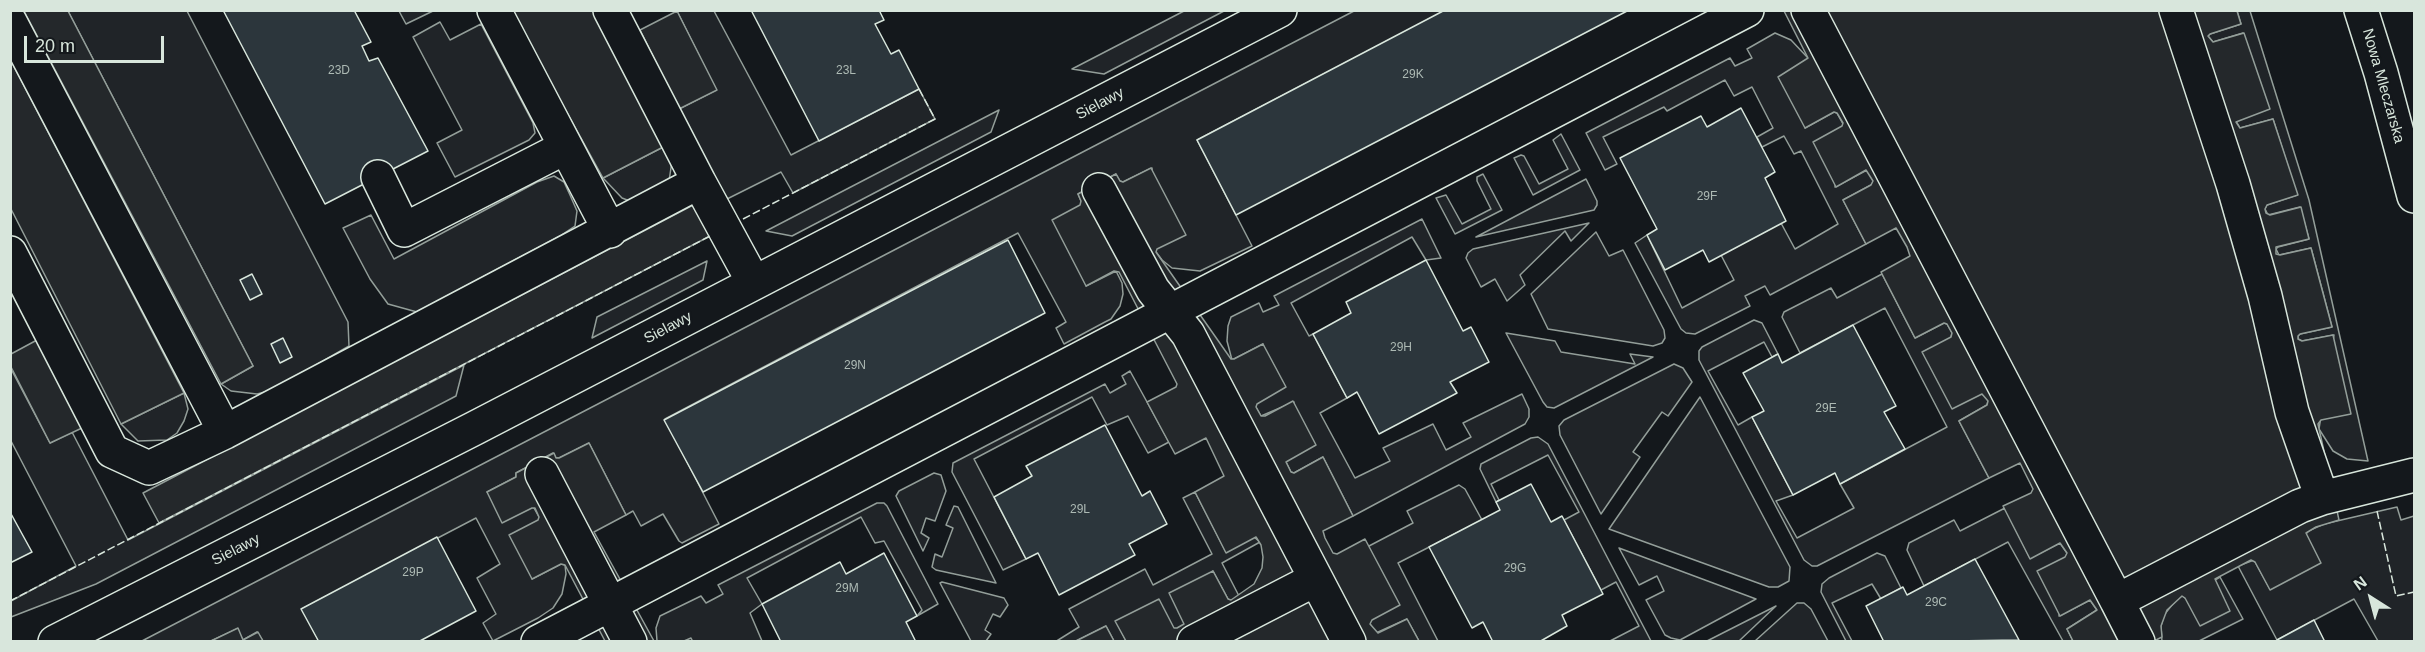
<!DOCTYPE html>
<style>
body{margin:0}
#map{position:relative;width:2425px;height:652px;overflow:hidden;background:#14181c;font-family:Arial,sans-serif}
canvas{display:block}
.frame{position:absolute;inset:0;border:12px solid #d8e6dc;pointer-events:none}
.north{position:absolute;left:2341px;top:568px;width:60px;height:60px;-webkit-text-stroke:4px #14181c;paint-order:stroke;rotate:324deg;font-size:16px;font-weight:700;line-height:24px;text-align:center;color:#d8e6dc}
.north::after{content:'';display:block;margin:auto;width:21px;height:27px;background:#d8e6dc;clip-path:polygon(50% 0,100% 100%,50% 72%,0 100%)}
.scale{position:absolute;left:24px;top:36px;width:140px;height:27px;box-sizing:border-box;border:3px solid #d8e6dc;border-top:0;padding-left:8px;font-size:18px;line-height:21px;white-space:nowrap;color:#d8e6dc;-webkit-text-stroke:4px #14181c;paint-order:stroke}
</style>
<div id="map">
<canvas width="2425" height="652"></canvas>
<div class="frame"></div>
<div class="north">N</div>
<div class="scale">20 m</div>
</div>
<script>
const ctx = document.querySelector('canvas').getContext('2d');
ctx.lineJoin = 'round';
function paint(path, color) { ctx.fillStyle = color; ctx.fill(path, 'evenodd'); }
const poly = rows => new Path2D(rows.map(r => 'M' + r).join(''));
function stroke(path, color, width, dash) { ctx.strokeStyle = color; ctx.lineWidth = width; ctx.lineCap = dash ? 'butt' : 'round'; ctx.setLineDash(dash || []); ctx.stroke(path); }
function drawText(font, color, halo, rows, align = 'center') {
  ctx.font = font + ' Arial,sans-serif'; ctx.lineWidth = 4.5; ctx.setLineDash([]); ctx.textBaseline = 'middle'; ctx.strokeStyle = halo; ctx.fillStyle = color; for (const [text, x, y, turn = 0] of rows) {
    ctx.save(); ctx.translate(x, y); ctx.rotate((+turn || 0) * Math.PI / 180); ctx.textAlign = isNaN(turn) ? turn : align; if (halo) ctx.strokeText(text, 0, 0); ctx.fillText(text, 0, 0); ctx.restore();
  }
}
const green = poly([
 [68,11,187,11,348,322,349,346,273,390,257,394,231,391,221,384,253,366,68,11],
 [399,11,433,11,406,24,399,11],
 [677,11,714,11,791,155,919,89,935,119,793,193,781,172,727,199,679,109,716,90,677,11],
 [1184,11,1224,11,1104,74,1072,69,1184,11],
 [1354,11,1445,11,1197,140,1252,246,1200,271,1172,268,1162,260,1156,252,1152,168,1123,182,1120,181,1116,174,1078,194,1081,201,1086,286,1116,271,1122,283,1123,294,1120,306,1111,319,1105,322,1064,344,1056,328,1066,322,1018,233,665,419,719,524,682,543,679,541,663,514,641,526,633,511,626,515,589,443,559,458,556,458,553,453,516,473,516,477,487,492,534,508,539,517,532,579,561,564,565,565,566,574,562,594,553,608,538,618,493,641,483,623,496,614,477,578,500,564,476,518,302,609,319,641,263,641,257,632,243,640,237,629,211,641,140,642,1354,11],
 [2237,11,2250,11,2309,200,2368,461,2347,459,2333,451,2319,429,2334,335,2302,341,2298,339,2298,336,2300,334,2332,327,2311,248,2279,255,2276,249,2278,247,2309,239,2300,207,2268,215,2265,209,2267,205,2297,195,2273,119,2240,128,2236,121,2243,33,2213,42,2208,36,2210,34,2241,24,2237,11],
 [440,22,450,40,481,24,533,123,535,133,529,140,455,177,437,143,462,130,413,37,440,22],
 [1775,33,1791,40,1808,58,1805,128,1834,112,1837,113,1843,124,1835,187,1867,170,1874,181,1871,185,1843,200,1866,244,1770,295,1765,286,1745,296,1750,306,1695,334,1686,333,1681,329,1635,243,1647,235,1682,308,1734,280,1721,255,1781,223,1795,249,1838,224,1801,151,1794,154,1784,136,1762,147,1757,137,1773,128,1752,87,1734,96,1725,80,1667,111,1664,107,1603,137,1617,164,1605,170,1586,133,1730,58,1735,66,1752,58,1747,49,1775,33],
 [999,110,991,132,792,236,766,231,999,110],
 [1561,134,1580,170,1533,195,1514,158,1521,155,1524,156,1539,184,1568,169,1553,140,1561,134],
 [667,145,672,161,668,188,640,205,622,198,603,178,667,145],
 [1483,174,1502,210,1455,234,1436,198,1446,195,1462,224,1491,209,1477,181,1477,177,1483,174],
 [554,176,564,182,570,195,577,211,575,226,560,236,417,312,388,304,370,279,343,228,371,215,394,259,537,182,554,176],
 [1586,179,1597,201,1597,205,1594,210,1476,237,1586,179],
 [1422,219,1441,258,1426,260,1412,237,1291,303,1309,336,1313,334,1347,398,1320,413,1355,478,1390,461,1383,448,1433,424,1446,450,1471,437,1463,423,1522,394,1529,409,1529,417,1525,424,1353,516,1323,457,1294,473,1291,472,1286,462,1294,402,1261,416,1256,407,1263,344,1232,360,1227,341,1228,326,1231,317,1259,303,1263,312,1279,305,1274,296,1422,219],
 [1589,223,1571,241,1565,231,1520,275,1525,285,1507,301,1495,279,1481,287,1466,258,1468,253,1473,249,1589,223],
 [1596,232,1609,256,1623,250,1664,330,1665,338,1662,343,1653,346,1548,329,1531,294,1596,232],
 [707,261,703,280,592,338,597,317,707,261],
 [1882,274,1915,338,1944,323,1947,324,1952,333,1951,337,1980,394,1985,395,1988,401,1987,405,1959,421,1989,478,1817,566,1812,566,1804,560,1699,360,1699,351,1702,347,1754,320,1762,323,1778,354,1772,357,1764,342,1708,371,1738,425,1752,417,1793,495,1776,501,1797,538,1854,508,1840,484,1947,427,1885,308,1800,353,1782,317,1784,312,1831,288,1837,298,1882,274],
 [1506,333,1555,341,1561,352,1635,364,1630,354,1653,357,1554,408,1547,407,1543,402,1506,333],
 [1674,364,1683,368,1692,382,1668,416,1662,412,1633,452,1640,457,1601,514,1560,435,1559,426,1564,420,1674,364],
 [464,365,456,396,96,584,11,617,11,601,76,566,11,441,10,367,50,443,72,432,128,540,464,365],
 [1130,371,1169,442,1148,453,1128,416,1107,425,1092,397,974,459,1026,559,1003,570,952,472,953,463,1105,384,1110,393,1126,384,1122,376,1130,371],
 [184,393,188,409,184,421,177,433,167,440,138,441,121,424,184,393],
 [1700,397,1790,567,1789,581,1778,587,1769,587,1609,529,1700,397],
 [1538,437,1548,444,1651,641,1610,641,1639,626,1616,582,1601,590,1564,520,1579,512,1548,455,1491,484,1499,500,1496,502,1480,469,1481,464,1531,438,1538,437],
 [934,473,941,475,946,491,935,521,926,518,921,533,929,538,923,551,896,496,899,491,934,473],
 [1459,485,1465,489,1482,520,1398,563,1438,641,1419,641,1407,619,1376,633,1370,624,1369,546,1413,523,1407,511,1459,485],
 [1195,492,1226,552,1254,537,1260,542,1222,563,1239,596,1231,601,1228,599,1213,571,1184,624,1177,629,1116,621,1126,641,1114,641,1106,626,1076,641,1055,642,1079,627,1069,609,1145,569,1153,585,1212,554,1183,498,1195,492],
 [877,503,884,503,887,506,938,604,917,616,922,610,884,541,875,543,861,517,747,578,762,604,750,613,762,641,693,642,691,638,684,641,657,641,656,628,660,616,701,596,706,603,723,594,718,585,877,503],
 [954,506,958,507,996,583,936,570,932,567,935,554,942,557,953,528,946,525,954,506],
 [2397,507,2401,520,2414,516,2414,641,2378,641,2354,599,2277,640,2238,566,2254,560,2270,589,2308,531,2324,524,2397,507],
 [2005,508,2030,558,2060,543,2067,553,2059,616,2090,600,2097,610,2067,629,2073,641,2063,641,2008,542,1924,586,1907,550,1909,543,1954,520,1960,531,2005,508],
 [1619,548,1756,599,1680,640,1671,638,1665,635,1646,600,1664,591,1657,576,1639,585,1619,548],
 [1877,553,1885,556,1901,588,1881,599,1872,584,1832,603,1852,641,1846,641,1821,592,1822,584,1829,578,1877,553],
 [2220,577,2243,619,2199,641,2162,642,2161,626,2164,615,2176,600,2182,596,2185,598,2220,577],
 [942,582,1004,598,1008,605,1000,617,993,614,985,630,991,634,986,641,971,641,940,583,942,582],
 [1797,603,1804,603,1811,609,1828,641,1755,641,1797,603],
 [1776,606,1739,641,1707,641,1776,606]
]);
const parking = poly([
 [24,11,68,11,253,366,221,384,24,11],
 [511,11,594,11,667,145,603,178,511,11],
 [677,11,717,90,679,109,640,30,677,11],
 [1784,11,2237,11,2241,24,2210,34,2208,36,2213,42,2244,33,2270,109,2236,122,2240,128,2273,119,2298,195,2267,205,2265,209,2266,213,2270,215,2301,207,2309,239,2276,247,2276,254,2280,255,2311,248,2332,327,2300,334,2298,336,2298,339,2302,341,2333,335,2351,414,2321,420,2318,424,2339,520,2316,527,2306,533,2321,563,2270,590,2255,562,2251,560,2215,579,2230,611,2200,626,2185,598,2182,596,2167,610,2161,626,2162,637,2154,641,2073,641,2067,629,2097,610,2090,600,2060,616,2037,571,2065,557,2067,553,2060,543,2030,559,2003,506,2031,493,2033,489,2020,463,1989,478,1959,421,1987,405,1988,401,1982,394,1952,409,1922,352,1951,337,1952,333,1947,324,1944,323,1915,338,1881,272,1910,256,1907,247,1896,228,1866,244,1843,200,1871,185,1873,181,1866,170,1836,187,1813,142,1842,126,1843,123,1837,113,1834,112,1805,128,1778,77,1808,58,1784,11],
 [11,61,184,393,121,424,11,209,11,61],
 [1151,168,1186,235,1157,249,1156,252,1231,359,1234,359,1263,344,1286,387,1257,404,1256,407,1261,416,1265,416,1293,401,1316,445,1286,462,1291,472,1294,473,1323,457,1353,516,1323,531,1325,538,1333,553,1337,554,1365,539,1400,605,1372,620,1370,624,1378,633,1407,619,1419,641,1126,641,1115,621,1159,599,1174,628,1177,628,1184,624,1183,622,1169,593,1213,571,1228,599,1231,600,1254,584,1262,568,1263,557,1261,545,1256,537,1226,553,1195,492,1224,476,1206,438,1175,454,1147,402,1176,387,1177,384,1119,272,1114,271,1086,286,1052,220,1080,205,1081,201,1078,194,1116,174,1120,181,1123,182,1151,168],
 [695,204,712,235,159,523,143,493,695,204],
 [37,340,82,428,50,443,11,367,11,354,37,340],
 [589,443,626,515,594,532,654,641,605,641,565,565,561,564,532,579,509,535,538,520,539,517,535,508,532,508,502,523,487,492,516,477,516,473,554,453,556,458,559,458,589,443],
 [1106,626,1114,641,1076,641,1106,626],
 [238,628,243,640,258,632,263,641,211,641,238,628]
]);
const building = poly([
 [223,10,354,10,371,42,362,46,369,61,378,58,428,151,325,204,223,10],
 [751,10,879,10,884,20,875,24,891,54,899,50,919,89,819,141,751,10],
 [1445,10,1629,10,1236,215,1197,140,1445,10],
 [1741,108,1775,172,1765,178,1786,221,1709,262,1703,250,1665,270,1647,235,1657,229,1620,158,1701,116,1707,127,1741,108],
 [1008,240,1045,313,703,492,664,420,1008,240],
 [1426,260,1463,331,1471,327,1489,362,1450,382,1457,393,1379,434,1357,392,1347,398,1313,334,1351,313,1346,302,1426,260],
 [252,274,262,294,250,300,240,280,252,274],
 [1853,325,1896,406,1884,412,1905,449,1840,484,1835,473,1793,495,1752,417,1764,411,1743,373,1778,354,1782,363,1853,325],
 [283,338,292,357,280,363,271,344,283,338],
 [1105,425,1142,496,1150,491,1167,524,1129,544,1135,555,1059,595,1038,553,1026,559,994,497,1032,476,1026,466,1105,425],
 [1531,484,1551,522,1562,516,1603,594,1562,615,1567,626,1539,642,1493,642,1483,622,1472,628,1429,547,1500,510,1496,502,1531,484],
 [10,512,32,552,10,563,10,512],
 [437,537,476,611,418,642,319,642,301,609,437,537],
 [884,553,917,616,906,622,916,642,781,642,762,604,840,562,846,574,884,553],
 [1975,559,2019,640,1884,642,1866,606,1903,587,1907,595,1975,559],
 [2314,620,2325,642,2278,642,2277,640,2314,620]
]);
const minor = poly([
 [494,10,610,231],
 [610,10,699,182],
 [1808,10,2117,601],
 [2176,10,2233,184,2265,296,2292,412,2322,498],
 [2361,10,2381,73,2414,196],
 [10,22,225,432],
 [378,177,404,230,566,147],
 [1099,190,1153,290,1188,334,1349,642],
 [10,253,112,451,149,468,225,432,699,182,754,283],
 [542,474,630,642],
 [55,642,475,428,1280,10],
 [538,642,1747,10],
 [1194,642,1316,579],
 [2138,642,2117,601,2300,506,2322,498,2414,475]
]);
const fence = poly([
 [743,219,935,119,919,89],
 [2377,511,2396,596,2414,592],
 [10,601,712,235]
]);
const numberNames = [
 ["23D",339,71],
 ["23L",846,71],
 ["29K",1413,75],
 ["29F",1707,197],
 ["29H",1401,348],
 ["29N",855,366],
 ["29E",1826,409],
 ["29L",1080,510],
 ["29G",1515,569],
 ["29P",413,573],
 ["29M",847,589],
 ["29C",1936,603]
];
const streetNames = [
 ["Nowa Mleczarska",2383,86,74],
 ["Sielawy",1100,104,-28],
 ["Sielawy",668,328,-28],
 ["Sielawy",236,550,-27]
];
paint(green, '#202428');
stroke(green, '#939e99', 1.5);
paint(parking, '#24282b');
stroke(parking, '#939e99', 1.5);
paint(building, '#2c363c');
stroke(building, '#d8e6dc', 1.5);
stroke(minor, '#d8e6dc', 36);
stroke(minor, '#14181c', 33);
stroke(fence, '#d8e6dc', 1.5, [8, 3]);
drawText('12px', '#adbab4', null, numberNames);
drawText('15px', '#d8e6dc', '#14181c', streetNames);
</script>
